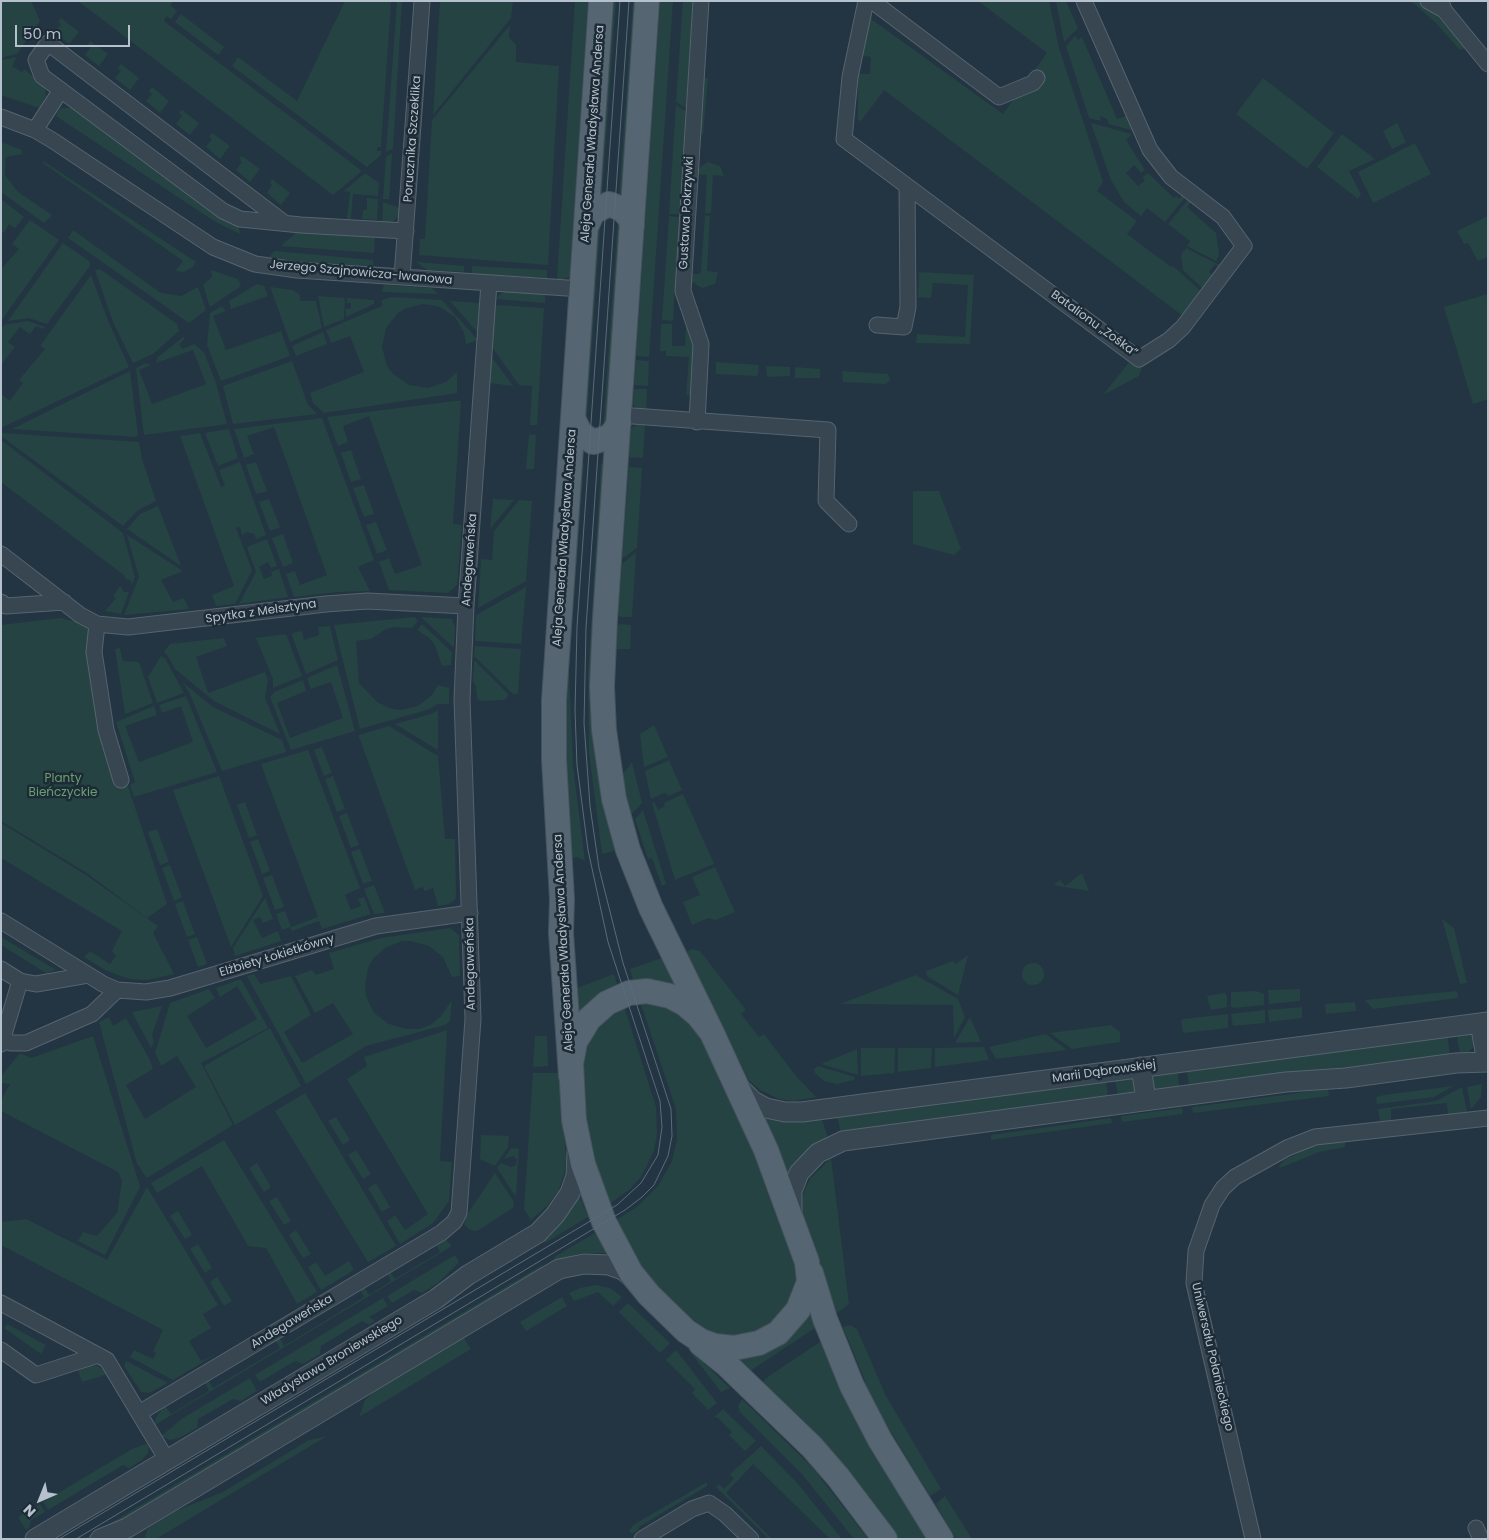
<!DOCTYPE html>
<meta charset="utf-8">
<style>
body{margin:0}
#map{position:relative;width:1489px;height:1540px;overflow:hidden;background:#233542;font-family:Poppins,sans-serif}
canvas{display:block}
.frame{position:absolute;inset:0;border:2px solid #b5c1cc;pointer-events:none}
.north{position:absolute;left:15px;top:1475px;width:50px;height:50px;-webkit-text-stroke:4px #1d2b37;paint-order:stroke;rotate:224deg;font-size:14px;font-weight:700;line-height:20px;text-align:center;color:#b5c1cc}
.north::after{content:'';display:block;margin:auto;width:18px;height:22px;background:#b5c1cc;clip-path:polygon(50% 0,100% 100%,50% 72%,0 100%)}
.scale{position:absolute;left:15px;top:25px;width:115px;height:22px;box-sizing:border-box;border:2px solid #b5c1cc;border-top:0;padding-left:6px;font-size:15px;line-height:18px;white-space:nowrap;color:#b5c1cc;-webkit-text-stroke:4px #1d2b37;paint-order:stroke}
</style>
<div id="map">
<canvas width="1489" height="1540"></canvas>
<div class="frame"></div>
<div class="north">N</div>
<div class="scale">50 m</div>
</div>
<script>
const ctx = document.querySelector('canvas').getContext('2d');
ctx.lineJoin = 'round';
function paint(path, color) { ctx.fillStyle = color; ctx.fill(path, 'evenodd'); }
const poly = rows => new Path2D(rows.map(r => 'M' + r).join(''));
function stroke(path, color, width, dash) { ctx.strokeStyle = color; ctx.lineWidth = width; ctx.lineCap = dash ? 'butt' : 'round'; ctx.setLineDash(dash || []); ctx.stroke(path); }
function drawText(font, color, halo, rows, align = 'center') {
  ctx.font = font + ' Poppins,sans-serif'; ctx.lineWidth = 5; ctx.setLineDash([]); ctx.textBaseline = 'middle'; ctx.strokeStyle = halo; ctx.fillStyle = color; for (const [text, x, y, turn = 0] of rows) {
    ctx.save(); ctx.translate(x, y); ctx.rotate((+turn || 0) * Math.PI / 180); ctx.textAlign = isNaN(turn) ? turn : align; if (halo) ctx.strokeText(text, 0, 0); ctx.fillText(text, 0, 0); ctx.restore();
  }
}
const green = poly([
 [1,1,31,1,40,21,17,54,4,57,2,60,17,57,12,66,22,72,24,69,44,85,46,96,39,108,1,95],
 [78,1,173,1,171,6,177,11,171,19,166,16,164,21,362,171,333,195],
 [345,1,391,1,381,147,377,147,377,151,381,151,381,155,367,167,232,66,238,57,297,101],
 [397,1,402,1,393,149,386,152],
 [440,1,513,1,511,18,433,115],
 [575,1,588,1,570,273,569,277,563,279,557,279],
 [610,1,616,1,602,196,597,199],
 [633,1,639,1,626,200,619,197],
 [660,1,673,1,649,357,636,356],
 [683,1,693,1,686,108,676,102],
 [978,1,1049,1,1059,48,1103,182,1097,191,1137,221,1127,234,1171,267,1173,266,1201,291,1183,316,884,90,861,121,858,120,858,74,870,74,871,57,861,55,866,25,871,19,1003,114,1047,53],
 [1056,1,1066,1,1078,28,1064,42],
 [1411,1,1421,1,1432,10,1465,48,1460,50,1437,24],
 [181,14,224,47,218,55,175,22],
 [61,18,79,32,69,44,55,32,61,24,58,22],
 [510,25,509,37,516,45,516,62,559,66,548,265,419,255,420,239,425,239,432,120],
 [1075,36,1078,40,1082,37,1117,119,1128,115,1131,130,1109,124,1107,119,1100,116,1101,121,1089,118,1066,46],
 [90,41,108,54,99,66,85,55,91,47,88,44],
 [121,64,139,78,130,90,115,78,121,71,118,68],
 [703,78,708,78,703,135,699,135],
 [1263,78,1334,133,1307,169,1236,114],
 [152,87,169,101,160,113,146,101,152,94,149,91],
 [676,105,686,111,680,214,669,214],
 [63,108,77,108,238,224,240,234,214,221,56,116,59,110],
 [182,110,199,123,190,135,176,124,182,116,179,113],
 [1091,123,1132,134,1126,140,1145,170,1141,173,1134,165,1126,173,1138,186,1145,181,1143,177,1148,173,1174,198,1176,196,1179,199,1183,194,1187,195,1165,222,1147,208,1141,216,1124,202,1111,180],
 [1397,123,1406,142,1392,149,1383,131],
 [212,133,230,146,220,159,206,147,212,139,209,137],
 [1342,134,1375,159,1349,171,1361,194,1358,199,1317,167],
 [1,142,22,150,22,154,6,157,5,175,18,192,52,215,44,223,1,192],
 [1415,143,1431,174,1373,203,1358,172],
 [392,153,389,199,383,199,386,157],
 [242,156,260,169,250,182,236,170,242,162,239,159],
 [43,161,196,262,193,267,184,272,175,271,183,261,43,163],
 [708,162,720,166,724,176,713,175,711,213,705,213,707,175,696,174,700,167],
 [365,173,379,183,378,196,353,194,351,219,347,219,350,192,344,191],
 [272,179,290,193,281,205,267,193,272,185,270,183],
 [1190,197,1192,201,1187,207,1216,233,1219,254,1216,261,1187,246,1190,241,1168,224],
 [367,198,378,199,377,220,362,219,363,210,367,210],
 [1,199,24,217,15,228,9,224,4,233,1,231],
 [383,202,400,208,400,214,394,221,382,225],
 [601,215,586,430,582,422,595,226],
 [705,215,710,216,707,271,718,272,715,284,702,288,692,282,691,274,699,274,701,271],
 [618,216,621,219,610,422,603,431],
 [669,216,679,217,673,321,662,320],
 [1488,216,1488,257,1478,261,1468,243,1464,244,1457,231],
 [30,220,59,240,1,321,1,269,19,249,12,244],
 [73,230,161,293,181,296,198,287,206,310,189,323,68,238],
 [299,230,375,233,374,253,281,246],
 [63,243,89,261,90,266,47,324,29,318,8,321],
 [1186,248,1221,266,1219,268,1215,264,1209,272,1214,276,1203,289,1183,270,1181,255],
 [275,251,373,260,373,266,309,263,269,257],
 [416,262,464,266,464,272,427,270],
 [472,266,547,270,547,278,472,274],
 [100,269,177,324,179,331,153,354,133,363,113,322,95,270],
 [211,270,238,279,241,286,210,307,203,285,212,277],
 [919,272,974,275,970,344,916,343,917,334,965,337,968,285,933,283,931,298,918,297],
 [91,275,109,323,129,367,1,428,1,394,10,401,23,383,19,380,45,349,40,346],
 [257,284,264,286,268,296,231,309,229,301],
 [384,285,432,288,438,294,382,292],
 [270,287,293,290,300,295,300,301,316,301,322,328,290,342],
 [507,291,545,295,545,303,496,299,500,294],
 [1488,294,1488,399,1473,404,1444,307],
 [318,296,345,298,344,319,324,327],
 [392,297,442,300,478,340,466,344,464,333,455,317,440,307,431,305,422,304,404,309,397,314,386,328,382,347,387,366,393,374,409,385,428,388,446,382,457,372,457,393,324,413,313,403,310,393,364,372,350,336,331,343,326,330,382,306,382,300],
 [347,298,374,300,374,304,346,317,346,309,351,309,351,303,347,303],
 [450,301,481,303,479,334],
 [495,305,544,308,537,425,530,425,532,386,519,385,492,347],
 [222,306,226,311,213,316,226,350,281,331,290,356,221,381,207,345,210,313],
 [28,321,45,327,43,329,36,326,30,334,20,327,8,342,15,347,1,365,1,329,4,325],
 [661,324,672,324,672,346,685,346,686,325,689,325,694,341,693,396,686,395,689,357,666,356,666,351,660,351],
 [323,332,327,344,296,356,292,346],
 [183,337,185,338,179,345,183,349,194,344,204,352,216,383,227,424,144,435,136,368,146,363,151,365,139,370,152,404,206,384,193,350,156,363,158,357],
 [491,356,513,386,489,383],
 [636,360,649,361,648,386,634,385],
 [292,361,308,405,317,414,233,424,223,386],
 [1130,361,1137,366,1144,362,1139,376,1103,395],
 [716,362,759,365,758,374,757,376,716,374],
 [766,366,790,367,790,376,767,377],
 [795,367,820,369,820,378,795,378],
 [130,371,138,435,136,437,12,429],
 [842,371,888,374,890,380,886,384,843,382],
 [634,389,647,389,646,411,639,410,633,405],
 [455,401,461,401,453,524,462,525,457,585,448,593,389,590,379,562,389,558,395,574,422,565,369,416,343,426,348,442,338,446,327,417],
 [322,418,374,560,358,567,370,591,338,592,294,597,286,574,295,571,300,585,327,575,274,427,247,436,254,454,244,458,234,429],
 [639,424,645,424,643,458,629,457,631,428],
 [229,429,238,458,218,466,205,433],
 [1,433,139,442,142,459,156,501,138,510,123,526,1,436],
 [200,433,221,487,225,486,219,470,240,462,266,535,256,539,254,534,247,532,242,535,240,527,236,528,252,570,235,604,216,606,212,595,234,586,180,436],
 [529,434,536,435,534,469,526,469],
 [1,440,123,533,135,577,132,585,130,580,125,579,125,576,1,482],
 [351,450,361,479,351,482,341,453],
 [256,462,267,491,256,494,246,465],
 [578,462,584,463,569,670,573,766,585,861,577,857,570,858,562,772],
 [601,464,607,465,618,850,602,854,589,752,588,674],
 [629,467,642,468,637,548,622,559],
 [364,485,374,514,364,517,353,488],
 [913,491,939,491,961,549,954,555,913,544],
 [269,499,280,527,270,531,259,502],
 [493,499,514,500,490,529],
 [519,500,532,501,526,581,478,608,481,559,492,560,494,531],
 [158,506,181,566,127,529,140,514],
 [376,522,387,550,377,554,366,525],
 [283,534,293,563,283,567,272,538],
 [127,535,183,571,161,580,173,602,184,598,189,609,124,615,139,577],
 [267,539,277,566,271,568,268,562,259,567,264,579,272,576,271,572,279,569,288,597,239,604,256,572,247,547],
 [636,552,632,617,622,617,618,615,622,564],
 [120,586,124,592,129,592,121,614,105,611,116,598,113,596],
 [526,587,521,644,475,641,476,615],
 [414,617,418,621,412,628,395,627,386,629,371,639,356,641,359,683,377,702,392,709,401,710,418,706,432,695,438,685,449,688,449,704,437,704,430,709,360,729,334,625],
 [421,617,452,619,455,627,454,648],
 [60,618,91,625,115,747,167,904,147,918,87,873,1,821,1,625],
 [422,624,452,652,451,665,442,666,435,645,429,638,417,630],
 [621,624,631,625,630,649,613,649,614,627],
 [330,626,338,660,306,674,292,635,293,633,302,631,304,640,319,635,318,627],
 [286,634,302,676,273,688,273,679,256,638],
 [224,638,227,646,196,657,208,693,265,672,268,680,265,698,280,734,214,701,175,669,167,655,164,652,170,644],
 [475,646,521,649,518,694,513,694,474,656],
 [120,648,123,661,139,662,153,703,125,714,115,649],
 [161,656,165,658,184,693,157,703,148,677],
 [474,660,508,694,508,696,504,700,480,701,477,698,476,686,473,681],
 [337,665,355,731,291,750,270,697,274,692,303,680,306,691,277,703,290,738,343,718,331,682,311,689,307,678],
 [182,682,213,707,282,740,286,752,222,771,189,692],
 [186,696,217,772,134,797,130,785,135,782,116,722,154,706,157,715,125,726,139,762,193,742,181,706,162,713,159,705],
 [438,710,438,750,395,724,431,714],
 [654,725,668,757,644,767,640,734],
 [389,726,438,756,445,839,455,839,456,895,455,900,449,904,438,906,433,888,424,891,423,887,415,890,359,737,359,735],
 [322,747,332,773,324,776,314,750],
 [308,750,360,888,345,895,351,910,361,906,358,899,364,897,371,914,322,929,319,921,292,931,290,927,282,930,276,914,285,911,291,927,318,917,261,764],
 [669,760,682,790,669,796,664,793,651,799,645,771],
 [632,762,642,803,629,817,619,779],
 [219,776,263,896,231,947,173,790],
 [333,776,345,809,337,812,325,779],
 [683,794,714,864,675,880,652,803,654,802,658,810,665,806,664,803],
 [245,802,257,835,249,838,237,805],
 [643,810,666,884,662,886,652,858,648,859,635,819],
 [347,813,359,845,351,848,339,816],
 [1,823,86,875,158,926,153,933,174,974,148,980,129,979,105,970,84,957,90,951,110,964,116,956,112,951,122,931,1,858],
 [157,829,169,862,160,865,148,832],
 [258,839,270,871,262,874,250,842],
 [360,849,372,881,363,884,351,852],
 [170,865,182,897,174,901,162,868],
 [715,867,735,912,716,920,708,918,692,925,683,902,700,895,692,877],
 [1082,873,1089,891,1053,885,1060,880,1065,886],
 [272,875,284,907,275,910,263,878],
 [374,885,385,913,374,914,364,889],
 [265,898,273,919,263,923,260,917,253,920,262,938,278,931,281,941,235,956,233,948],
 [183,901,195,934,187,937,175,904],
 [1442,919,1454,928,1467,983,1460,984],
 [450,928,459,935,460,976,452,977,443,957,429,946,411,941,402,941,385,948,372,960,368,968,365,986,366,996,374,1013,389,1024,407,1029,420,1029,432,1024,441,1016,452,1000,450,1021,445,1025,366,1046,306,1084,247,976,254,974,260,984,291,976,311,1015,284,1032,302,1063,353,1034,333,1003,315,1013,295,976,312,970,316,975,334,969,329,953,381,938],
 [1,937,56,970,46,973,1,945],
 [197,937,207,964,198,967,188,940],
 [692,949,700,951,746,1010,741,1014,759,1037,764,1034,796,1076,816,1097,794,1101,779,1099,760,1090,749,1080,685,952],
 [968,955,958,995,927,976,926,971,953,961,956,964],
 [662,958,678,989,634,983,630,969],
 '1022 974a11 11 0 1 1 22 0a11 11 0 1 1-22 0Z',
 [614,974,618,987,579,1015,577,988],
 [916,975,958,999,965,1017,954,1038,953,1005,840,1004],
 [241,979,268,1028,201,1063,233,1125,147,1178,137,1164,99,1022,109,1017,113,1026,126,1018,149,1058,153,1069,126,1085,145,1119,196,1087,177,1056,161,1066,155,1053,170,1003,209,989,215,998,187,1016,206,1048,257,1019,237,986,220,997,216,988],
 [1300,989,1300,1001,1269,1004,1268,990],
 [1256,991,1264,994,1264,1005,1233,1008,1231,1006,1231,992],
 [1457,991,1458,998,1373,1009,1365,1000],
 [1225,993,1227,996,1227,1007,1211,1010,1207,996],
 [640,1001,668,1006,691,1022,704,1042,750,1139,795,1263,796,1284,791,1301,778,1320,758,1333,725,1337,703,1329,655,1284,639,1265,614,1221,637,1207,658,1186,672,1161,677,1139,676,1109],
 [1355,1002,1356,1011,1326,1014,1325,1004],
 [162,1006,152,1035,154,1042,151,1048,132,1012],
 [624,1006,656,1107,657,1135,654,1151,641,1177,630,1189,607,1206,597,1180,587,1125,583,1057,585,1046,601,1020],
 [1302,1007,1302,1018,1269,1022,1268,1010],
 [1265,1010,1265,1023,1233,1026,1231,1014],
 [1228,1014,1228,1028,1183,1033,1181,1021,1183,1019],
 [970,1017,981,1042,955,1043],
 [1111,1025,1120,1032,1120,1042,1072,1049,1050,1033],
 [270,1028,301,1086,235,1125,204,1066],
 [1463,1029,1473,1034,1475,1045,1469,1052,1460,1054,1456,1030],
 [447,1030,440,1161,452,1162,449,1201,433,1223,400,1244,387,1221,395,1215,405,1230,428,1214,347,1079,367,1066,364,1057],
 [1447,1031,1450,1056,1190,1091,1186,1066],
 [1046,1034,1067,1050,996,1059,989,1047],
 [93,1036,140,1187,105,1255,78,1241,83,1232,97,1236,117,1213,122,1181,118,1172,1,1111,1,1100,10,1084,1,1083,1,1076,20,1053,31,1058],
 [535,1036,547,1036,548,1066,533,1067],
 [984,1047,989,1060,935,1067,935,1048],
 [861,1048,895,1048,894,1073,861,1076],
 [898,1048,932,1048,931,1068,898,1072],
 [857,1049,858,1075,821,1064],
 [818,1066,855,1077,854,1080,837,1084,824,1081,815,1073,814,1069],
 [1177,1067,1180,1092,1158,1093,1152,1088,1151,1075],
 [533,1073,560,1073,566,1159,564,1175,558,1191,547,1206,531,1220,524,1209],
 [1114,1075,1131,1076,1135,1081,1135,1094,1119,1100],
 [1105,1076,1109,1101,842,1136,836,1113],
 [1482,1084,1481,1097,1471,1109,1467,1087],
 [1453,1086,1434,1097,1377,1104,1376,1097,1384,1095],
 [1462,1087,1467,1112,1448,1115,1447,1103,1391,1109,1391,1121,1380,1122,1378,1109,1436,1101],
 [1328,1089,1329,1096,1193,1113,1192,1107],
 [305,1093,396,1246,368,1262,275,1111],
 [1182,1108,1183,1114,1122,1122,1121,1116],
 [820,1114,829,1141,789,1176,764,1115],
 [336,1117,350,1140,343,1145,328,1121],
 [1111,1118,1112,1123,991,1140,991,1135],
 [481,1135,509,1136,508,1147,495,1166,480,1159],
 [224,1140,317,1292,297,1304,266,1248,248,1246,202,1166,157,1193,151,1183],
 [1345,1140,1345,1147,1319,1152,1280,1168,1279,1166,1284,1160,1313,1146],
 [511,1148,519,1149,516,1197,497,1168,501,1163,511,1167,516,1165,517,1160,514,1156,504,1159],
 [356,1150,371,1174,363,1179,348,1155],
 [831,1158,849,1304,837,1313,801,1210,804,1192,810,1179],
 [257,1163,271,1187,264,1192,249,1168],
 [495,1173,514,1202,513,1208,477,1231,470,1230,464,1224,468,1213],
 [376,1183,390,1207,382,1212,368,1188],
 [147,1187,218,1305,203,1314,211,1328,189,1341,201,1361,218,1353,173,1380,130,1357,134,1350,153,1359,156,1353,153,1351,163,1330,1,1245,1,1222,26,1219,107,1260],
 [277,1197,291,1221,284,1225,269,1201],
 [580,1197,588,1217,545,1243,543,1239,563,1221],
 [178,1211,192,1235,185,1239,170,1216],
 [296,1230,311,1254,303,1258,289,1235],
 [595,1233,606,1253,583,1253,556,1261,554,1257],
 [445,1239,452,1246,155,1425,156,1417,165,1406,171,1414,209,1391,205,1382,208,1380,213,1388,280,1348,275,1340,279,1337,284,1346,364,1297,360,1289,364,1287,369,1295,391,1281,387,1273,390,1271,395,1279,440,1252,436,1245],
 [198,1244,212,1268,205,1273,190,1249],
 [455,1255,459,1262,438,1283,422,1293,414,1290,392,1303,387,1296],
 [349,1261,354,1270,321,1290,308,1267,316,1262,325,1276],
 [542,1265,544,1268,92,1539,84,1539],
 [217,1277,232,1301,224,1306,210,1282],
 [595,1285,610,1288,622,1297,613,1306,598,1292,574,1301,569,1293,580,1288],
 [562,1297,567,1306,526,1331,520,1322],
 [383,1298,388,1306,369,1317,375,1321,369,1325,362,1321,321,1346,320,1354,303,1364,295,1361,260,1382,255,1375],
 [628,1303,670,1343,660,1353,619,1312],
 [810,1308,818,1326,747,1373,735,1357],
 [7,1324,46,1345,41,1354,4,1328],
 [850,1325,857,1329,886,1396,941,1489,930,1496,868,1394,864,1378,843,1327],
 [464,1338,471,1349,359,1417,365,1400,375,1391],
 [823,1340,930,1539,895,1539,759,1385,769,1376],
 [685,1345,730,1388,721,1392],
 [676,1350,717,1403,708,1410,692,1393,695,1389,666,1360],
 [126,1361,168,1383,149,1393,141,1392,124,1366],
 [89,1364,98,1366,108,1374,82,1382,78,1370,66,1374,65,1370],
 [250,1378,257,1391,241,1401,233,1399,198,1419,197,1428,179,1438,170,1440,161,1436,183,1418],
 [742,1399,813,1468,868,1539,854,1539,801,1473,740,1412,738,1406],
 [723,1409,756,1441,745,1451,729,1435,732,1432,717,1417,714,1417],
 [327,1436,156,1539,144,1539,148,1528,178,1510,223,1492,309,1440],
 [149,1443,148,1453,142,1460,129,1468,123,1465,48,1510,43,1502,132,1449],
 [761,1446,799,1485,842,1539,830,1539,753,1464,726,1493,772,1539,769,1539,716,1487,719,1484,724,1489,734,1479,730,1474],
 [707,1482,707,1486,639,1527,638,1530,632,1534,629,1531,633,1525],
 [945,1496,972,1539,956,1539,951,1531,936,1504],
 [40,1504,45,1512,31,1520,29,1528,26,1530,18,1517]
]);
const minor = poly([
 [866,1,850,77,844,139,1139,359,1169,340,1183,327,1244,246,1223,217,1171,177,1150,150,1084,1],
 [872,1,999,97,1033,83,1037,78],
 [1428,1,1444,10],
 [1441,1,1444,10,1488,64],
 [1,117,35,130,52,140,213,247,255,264,297,270,582,289],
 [35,130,61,90],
 [283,222,48,43,36,60,42,76,223,211,240,219,301,225,406,231],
 [402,277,422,1],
 [877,325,904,327,908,307,907,186],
 [619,415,828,430,826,501,849,524],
 [697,422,701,344,683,291,701,1],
 [1,554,80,615,97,624,128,627,326,604,367,601,466,606],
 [1,602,6,606,64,602],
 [97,624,94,652,106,730,121,780],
 [1,921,103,984,117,990,146,992,170,988,376,926,470,913],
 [1,969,20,981,36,984,88,975],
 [4,1039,11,1043,26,1043,92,1014,117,990],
 [1,1044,20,981],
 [1,1303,107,1360,167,1460],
 [1,1350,36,1375,98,1355],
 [139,1413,441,1233,454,1222,459,1213,473,1019,462,699,466,606,489,283],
 [1476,1528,1481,1539],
 [642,1539,692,1509,709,1503,725,1514,751,1539],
 [1253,1539,1194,1283,1196,1251,1212,1205,1223,1188,1235,1177,1287,1148,1315,1137,1488,1118]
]);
const tertiary = poly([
 [1480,1023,1487,1062],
 [1141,1067,1146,1100],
 [740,1088,753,1101,766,1108,785,1112,802,1112,1488,1022],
 [792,1212,792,1191,799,1173,818,1153,843,1141,1286,1082,1346,1078,1456,1063,1488,1062],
 [35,1539,436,1299,468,1275,538,1233,555,1215,570,1193,576,1176,577,1152],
 [100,1539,127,1528,559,1269,584,1264,609,1265,623,1270,635,1280]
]);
const primary = poly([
 [647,1,605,619,602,687,604,730,614,799,628,850,651,908,712,1033],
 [587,225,593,212,609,204,622,209,630,218,632,226],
 [573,418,580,433,593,442,609,437,615,430,619,422],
 [647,991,670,996,685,1004,698,1015,712,1033,766,1150,807,1262,809,1282,798,1310,778,1333,759,1343,734,1348,715,1346,701,1341,686,1331,649,1295,631,1273,604,1222,583,1164,574,1120,571,1064,575,1042,589,1019,607,1003,629,993,647,991],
 [571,1076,561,933,562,899,554,759,554,700,601,1],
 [811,1273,825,1319,852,1386,880,1440,941,1539],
 [701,1344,727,1365,812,1447,838,1477,885,1539]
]);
const tram = poly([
 [59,1539,617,1205,641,1183,658,1155,662,1127,660,1101,608,942,588,850,577,765,575,711,577,627,620,1],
 [76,1539,625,1210,642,1197,654,1185,668,1156,672,1136,671,1109,623,963,599,868,590,806,584,723,586,628,629,1]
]);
const streetNames = [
 ["Aleja Generała Władysława Andersa",593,134,-86],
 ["Porucznika Szczeklika",413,139,-86],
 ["Gustawa Pokrzywki",687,213,-87],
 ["Jerzego Szajnowicza-Iwanowa",361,273,5],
 ["Batalionu „Zośka”",1094,324,36],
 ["Aleja Generała Władysława Andersa",565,538,-86],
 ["Andegaweńska",470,560,-86],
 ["Spytka z Melsztyna",261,612,-8],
 ["Aleja Generała Władysława Andersa",564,943,-93],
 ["Elżbiety Łokietkówny",277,956,-17],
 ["Andegaweńska",471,964,-91],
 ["Marii Dąbrowskiej",1104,1072,-8],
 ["Andegaweńska",292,1322,-31],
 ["Uniwersału Połanieckiego",1212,1357,77],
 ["Władysława Broniewskiego",332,1361,-31]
];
const parkNames = [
 ["Planty",63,779],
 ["Bieńczyckie",63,793]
];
paint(green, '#254342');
stroke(minor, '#56646f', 17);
stroke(tertiary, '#56646f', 21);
stroke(primary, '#45525e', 26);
stroke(minor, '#384652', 15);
stroke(tertiary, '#384652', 19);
stroke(primary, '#566572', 24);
stroke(tram, '#5a6b79', 1);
drawText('12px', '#b5c1cc', '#1d2b37', streetNames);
drawText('12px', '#6a9f6f', '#1d2b37', parkNames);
</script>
